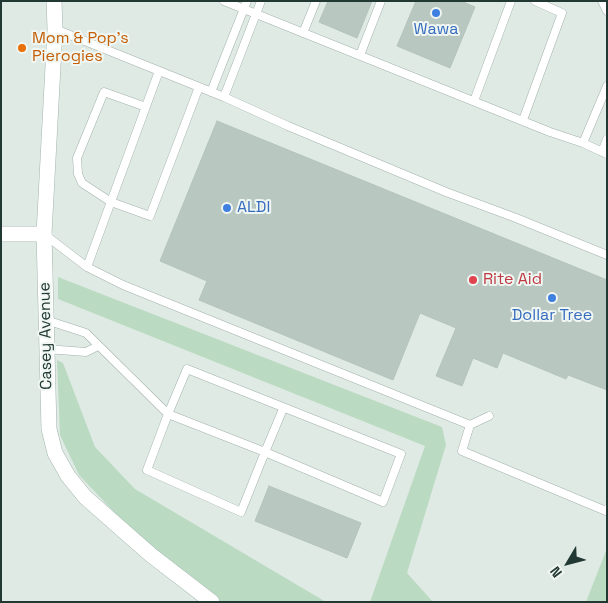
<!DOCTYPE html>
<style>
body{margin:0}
#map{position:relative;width:608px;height:603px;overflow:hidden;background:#e0eae5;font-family:"Space Grotesk",sans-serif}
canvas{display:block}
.frame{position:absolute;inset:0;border:2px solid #223933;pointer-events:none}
.north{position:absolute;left:543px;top:538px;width:50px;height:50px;-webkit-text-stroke:4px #f0f7f3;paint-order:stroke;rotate:233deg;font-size:14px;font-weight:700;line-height:20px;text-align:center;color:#223933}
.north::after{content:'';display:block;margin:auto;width:18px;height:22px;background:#223933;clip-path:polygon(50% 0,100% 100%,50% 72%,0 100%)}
</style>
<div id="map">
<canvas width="608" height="603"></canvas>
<div class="frame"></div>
<div class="north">N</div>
</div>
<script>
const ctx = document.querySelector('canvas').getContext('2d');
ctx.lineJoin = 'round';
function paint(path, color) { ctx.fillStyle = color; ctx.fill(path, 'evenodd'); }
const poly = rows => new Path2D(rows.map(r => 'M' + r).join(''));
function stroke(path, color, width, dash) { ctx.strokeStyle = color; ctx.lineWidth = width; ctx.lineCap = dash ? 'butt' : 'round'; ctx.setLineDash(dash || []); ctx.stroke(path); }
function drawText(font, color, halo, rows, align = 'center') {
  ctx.font = font + ' "Space Grotesk",sans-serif'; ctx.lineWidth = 4; ctx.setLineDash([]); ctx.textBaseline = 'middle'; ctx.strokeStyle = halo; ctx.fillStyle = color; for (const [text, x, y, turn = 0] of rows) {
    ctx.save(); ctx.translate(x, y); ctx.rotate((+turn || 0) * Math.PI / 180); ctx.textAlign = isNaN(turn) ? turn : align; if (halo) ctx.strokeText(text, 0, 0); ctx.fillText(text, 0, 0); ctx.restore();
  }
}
const green = poly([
 [58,277,442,427,446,445,407,573,433,602,370,602,425,446,58,299],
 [57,360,63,363,95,447,135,489,326,602,199,602,79,475,60,435],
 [607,548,607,602,586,602]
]);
const building = poly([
 [328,1,372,1,357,38,319,22,328,1],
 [416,1,461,1,475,7,450,68,397,46,416,1],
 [217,121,607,280,607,390,568,375,566,379,503,353,497,368,473,358,462,386,436,376,456,328,420,313,393,380,199,300,207,281,160,261,217,121],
 [269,486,361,523,347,558,255,521,269,486]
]);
const lane = poly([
 [224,1,550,132,583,143,607,154],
 [602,1,607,11],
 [55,29,224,97,288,126,446,192,516,218,607,255],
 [303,33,316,1],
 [360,55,381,1],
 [211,92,247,1],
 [224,97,261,1],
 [474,101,511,1],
 [146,107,104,92,77,158,78,174,82,183,111,202,150,216,199,87],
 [523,120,562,13,535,1],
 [583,143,607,86],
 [602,152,607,139],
 [44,234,87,267,159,71],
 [87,267,123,285,470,425,462,451,606,511,607,509],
 [46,320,86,333,168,414,265,452,383,502,401,454,187,369,168,414,147,470,241,512,265,452,283,409],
 [46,349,86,352,98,346],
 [470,425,489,416]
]);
const street = poly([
 [1,234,44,234]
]);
const secondary = poly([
 [54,1,55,29,44,234,49,429,55,453,68,476,85,497,151,555,212,602]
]);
const markers = [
 [436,13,5,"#3f7fe0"],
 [22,48,5,"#e8710a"],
 [227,208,5,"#3f7fe0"],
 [473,280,5,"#e0444e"],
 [552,298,5,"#3f7fe0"]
];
const shopNames = [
 ["Wawa",436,30],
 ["ALDI",237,208,"left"],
 ["Dollar Tree",552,316]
];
const foodNames = [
 ["Mom & Pop's",32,39],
 ["Pierogies",32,57]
];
const healthNames = [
 ["Rite Aid",483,280]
];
const streetNames = [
 ["Casey Avenue",46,336,-91]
];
paint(green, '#badac2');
paint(building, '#b9c7c1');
stroke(building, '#b3c3bc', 1);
stroke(lane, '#a3b1ac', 9);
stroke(street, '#a3b1ac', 16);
stroke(secondary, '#a0b5ad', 16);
stroke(lane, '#fff', 8);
stroke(street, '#fff', 15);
stroke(secondary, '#fff', 15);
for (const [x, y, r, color] of markers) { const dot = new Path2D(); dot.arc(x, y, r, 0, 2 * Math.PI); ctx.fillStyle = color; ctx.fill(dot); stroke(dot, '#f0f7f3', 2); }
drawText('16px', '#366cbe', '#f0f7f3', shopNames);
drawText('16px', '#c56008', '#f0f7f3', foodNames, 'left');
drawText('16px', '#be3a42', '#f0f7f3', healthNames, 'left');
drawText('16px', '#223933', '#f0f7f3', streetNames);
</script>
